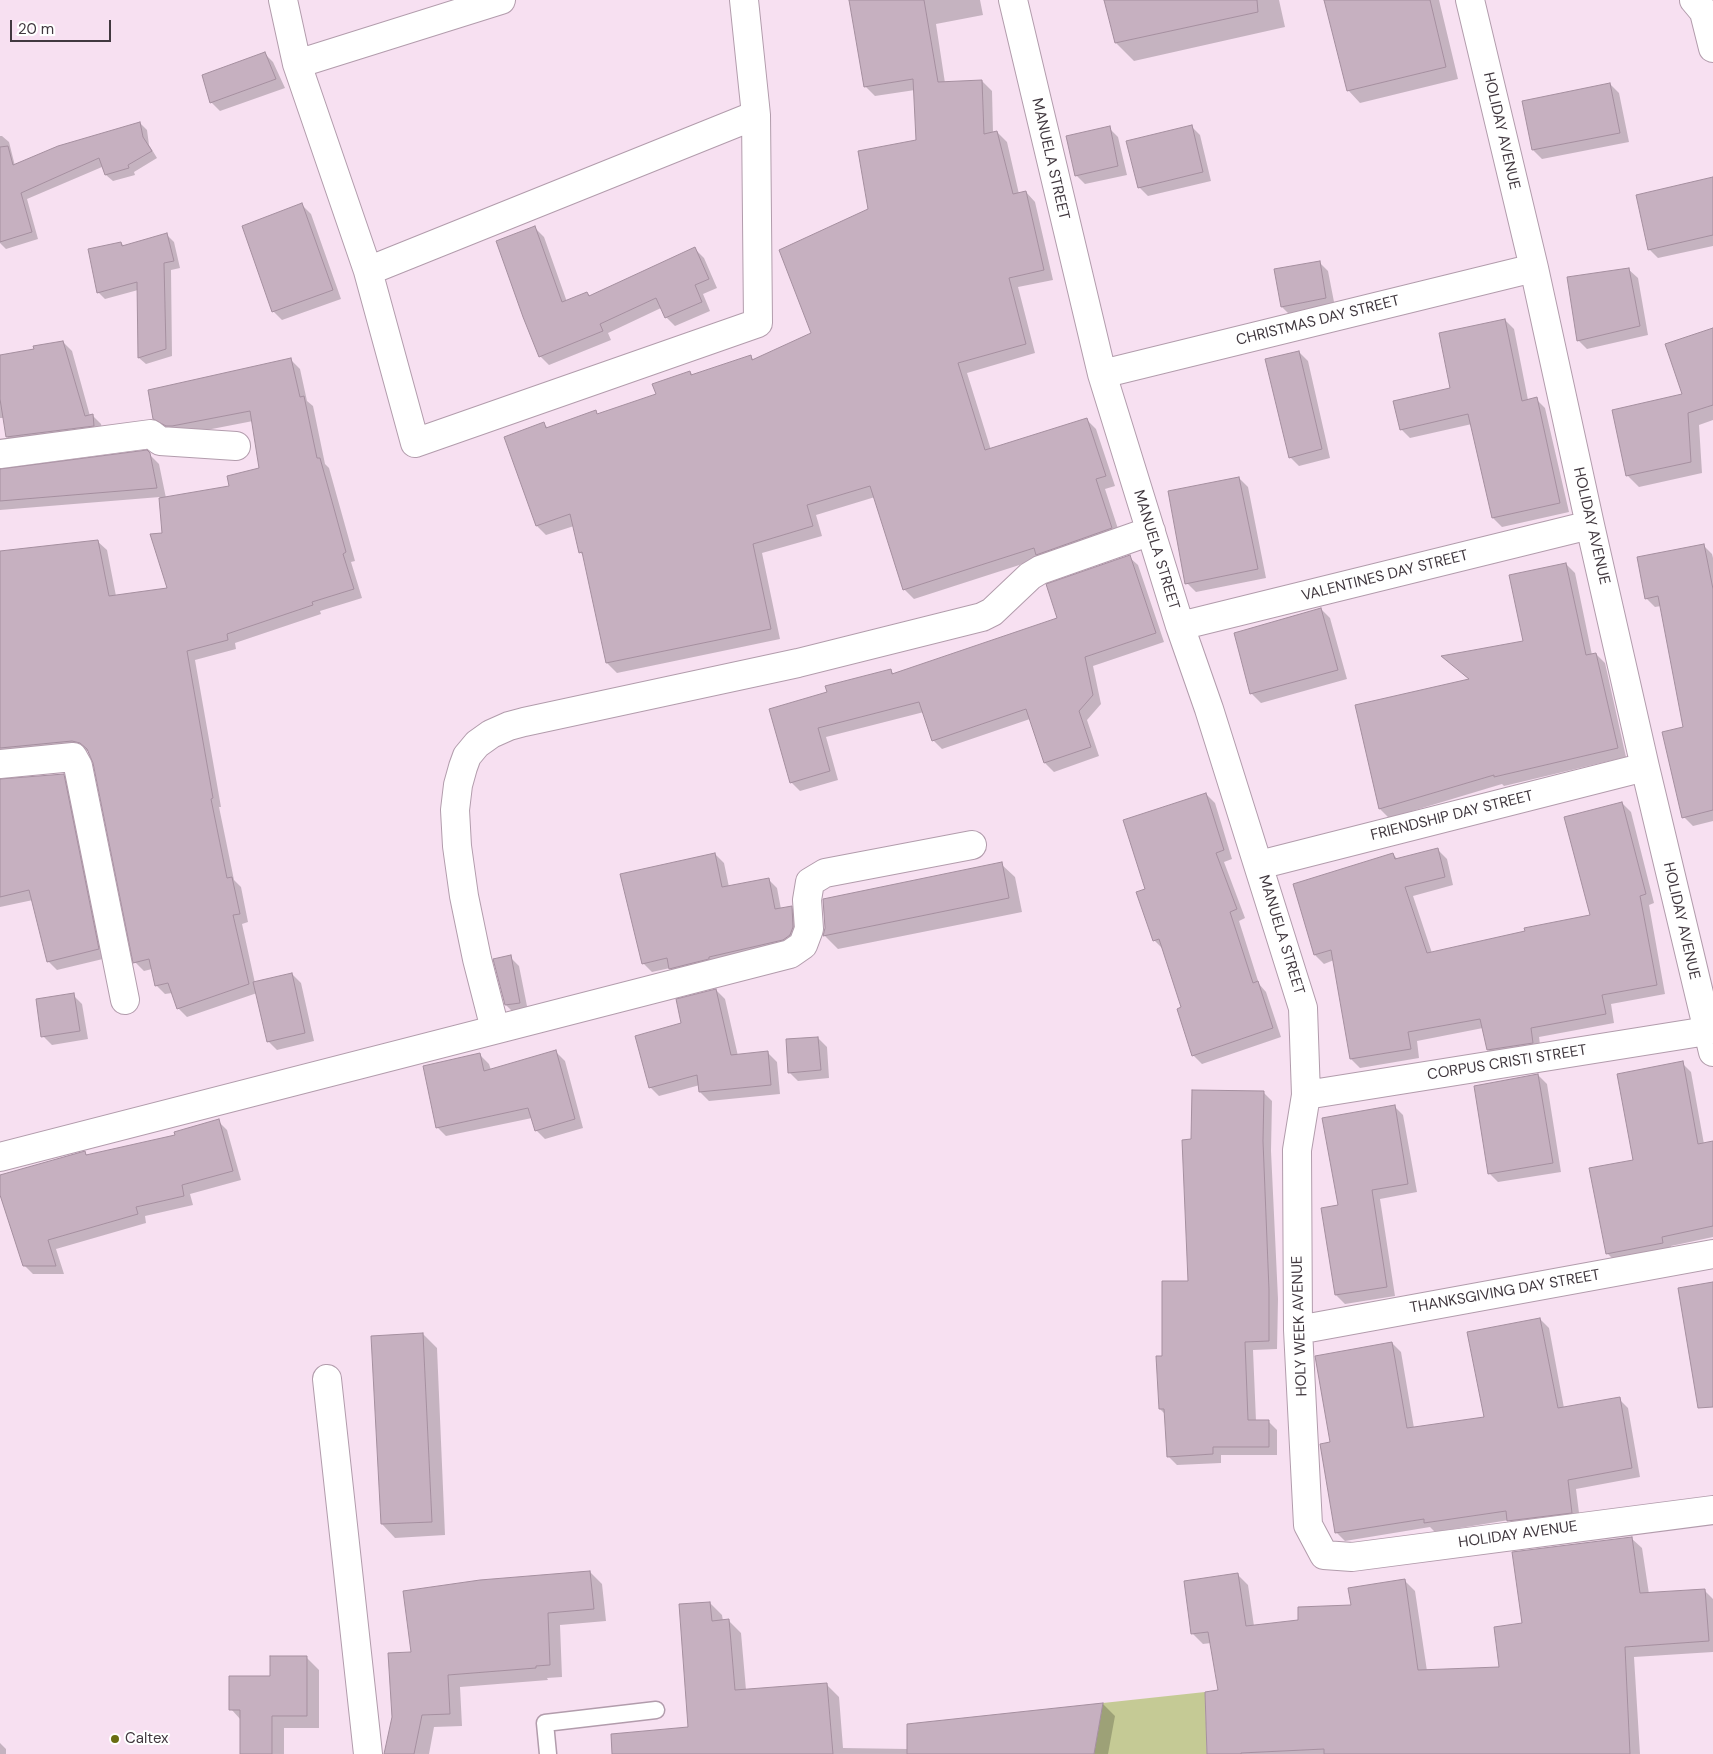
<!DOCTYPE html>
<style>
body{margin:0}
#map{position:relative;width:1713px;height:1754px;overflow:hidden;background:#f7e0f1;font-family:"DM Sans",sans-serif}
canvas{display:block}
.scale{position:absolute;left:10px;top:20px;width:101px;height:22px;box-sizing:border-box;border:2px solid #41383f;border-top:0;padding-left:6px;font-size:15px;line-height:18px;white-space:nowrap;color:#41383f;-webkit-text-stroke:4px #fff;paint-order:stroke}
</style>
<div id="map">
<canvas width="1713" height="1754"></canvas>
<div class="scale">20 m</div>
</div>
<script>
const ctx = document.querySelector('canvas').getContext('2d');
ctx.lineJoin = 'round';
function paint(path, color) { ctx.fillStyle = color; ctx.fill(path, 'evenodd'); }
const poly = rows => new Path2D(rows.map(r => 'M' + r).join(''));
function stroke(path, color, width, dash) { ctx.strokeStyle = color; ctx.lineWidth = width; ctx.lineCap = dash ? 'butt' : 'round'; ctx.setLineDash(dash || []); ctx.stroke(path); }
function drawText(font, color, halo, rows, align = 'center') {
  ctx.font = font + ' "DM Sans",sans-serif'; ctx.lineWidth = 4; ctx.setLineDash([]); ctx.textBaseline = 'middle'; ctx.strokeStyle = halo; ctx.fillStyle = color; for (const [text, x, y, turn = 0] of rows) {
    ctx.save(); ctx.translate(x, y); ctx.rotate((+turn || 0) * Math.PI / 180); ctx.textAlign = isNaN(turn) ? turn : align; if (halo) ctx.strokeText(text, 0, 0); ctx.fillText(text, 0, 0); ctx.restore();
  }
}
const green = poly([
 [1205,1692,1207,1754,1094,1754,1103,1703]
]);
const shadow = poly([
 [851,0,980,0,983,15,936,24,945,83,982,81,992,91,993,133,997,132,1007,142,1019,194,1026,192,1035,202,1053,280,1018,287,1035,353,967,373,991,450,1086,419,1096,429,1115,486,1105,489,1121,538,1041,558,914,599,904,589,875,497,816,515,822,536,762,553,780,639,617,673,607,663,585,557,580,552,574,526,546,535,537,526,544,424,549,429,596,412,598,415,658,395,690,372,693,375,750,356,754,360,813,334,870,210,917,142,915,90,875,96,865,86],
 [1105,0,1279,0,1285,27,1134,61,1116,43],
 [1331,0,1439,0,1458,79,1360,103,1348,90],
 [264,53,273,62,285,88,220,111,211,102],
 [1610,84,1619,93,1629,142,1542,159,1533,150],
 [140,123,147,130,149,145,157,158,134,172,135,175,113,181,106,175,102,167,27,199,38,239,6,249,0,243,0,136,2,136,9,142,15,166],
 [1191,126,1200,135,1211,181,1148,196,1139,187],
 [1109,128,1118,137,1127,175,1085,184,1076,175],
 [1713,178,1713,246,1658,258,1649,249],
 [302,205,311,214,341,299,282,320,273,311],
 [535,228,544,237,567,302,587,293,590,296,695,249,704,258,717,288,703,294,710,311,675,326,666,317,661,308,608,333,611,340,549,365,540,356],
 [167,235,174,242,180,268,171,270,172,356,146,364,139,358,138,290,105,299,98,292,121,243,124,246],
 [1319,262,1328,271,1335,307,1291,316,1282,307],
 [1628,269,1638,278,1648,335,1587,349,1578,340],
 [1505,320,1514,329,1528,400,1536,399,1545,408,1569,512,1502,527,1493,518,1472,424,1410,438,1401,429,1452,389],
 [1713,330,1713,420,1699,425,1702,473,1639,487,1628,476,1614,411,1683,395],
 [63,342,72,351,90,416,93,416,101,424,103,434,16,446,7,437,4,418,0,418,0,356,35,350],
 [1299,352,1308,361,1330,458,1299,466,1290,457],
 [290,359,300,369,307,401,313,406,325,464,329,468,355,561,351,562,362,598,320,611,321,614,235,643,236,649,195,660,221,807,219,807,234,880,241,887,248,922,242,924,255,983,292,974,301,983,314,1041,277,1050,268,1041,257,993,187,1017,178,1008,172,993,165,994,156,985,152,969,144,971,135,962,95,763,89,751,81,750,0,760,0,552,97,541,107,550,116,596,169,589,160,497,0,510,0,471,149,454,159,464,166,498,231,487,261,469,253,421,181,435,163,427,154,418],
 [1239,478,1248,487,1266,578,1196,592,1187,583],
 [1703,545,1712,554,1713,558,1713,821,1693,826,1684,817,1684,728,1661,606,1655,607,1646,598],
 [1129,557,1138,565,1164,642,1093,666,1101,704,1087,720,1099,756,1054,772,1045,763,1030,719,942,749,933,740,924,712,826,737,838,780,800,791,791,782,828,693,891,671,894,674,1059,619],
 [1566,564,1575,573,1592,655,1596,654,1605,663,1626,757,1504,786,1502,784,1389,818,1380,809,1470,680,1443,657,1525,642],
 [1321,609,1330,618,1347,679,1261,703,1252,694,1235,634],
 [63,775,72,784,107,958,57,970,48,961,33,900,0,907,0,781],
 [1206,794,1215,803,1232,859,1224,862,1245,918,1239,921,1259,984,1266,992,1281,1037,1202,1064,1193,1055,1183,1008,1164,950,1154,940,1146,890],
 [1622,803,1631,812,1654,903,1649,905,1665,994,1611,1004,1614,1023,1539,1037,1541,1052,1497,1059,1488,1050,1483,1028,1417,1041,1419,1058,1360,1068,1351,1059,1334,960,1324,964,1315,955,1393,854,1398,860,1438,850,1447,859,1453,885,1413,896,1432,953,1591,916],
 [715,854,724,863,729,887,768,879,777,888,781,909,791,907,800,916,802,936,679,977,670,968,652,972,643,963],
 [1001,864,1015,877,1022,912,838,949,824,935],
 [510,957,519,966,528,1011,515,1014,506,1005],
 [716,990,725,999,738,1056,768,1053,777,1062,780,1094,709,1101,700,1092,700,1085,659,1096,650,1087,683,1024],
 [73,995,82,1004,88,1039,52,1045,43,1036],
 [818,1038,827,1047,829,1078,798,1081,789,1072],
 [556,1052,565,1061,583,1128,545,1139,536,1130,532,1118,446,1136,437,1127,480,1055,489,1064,491,1070],
 [1682,1063,1691,1072,1704,1144,1713,1142,1713,1237,1671,1246,1672,1252,1616,1262,1607,1253,1635,1161],
 [1538,1075,1547,1084,1561,1172,1498,1182,1489,1173],
 [1263,1092,1272,1101,1271,1151,1278,1299,1277,1349,1253,1350,1256,1421,1268,1421,1277,1430,1277,1455,1221,1455,1221,1463,1177,1465,1168,1456,1165,1414,1160,1409,1163,1357,1190,1282,1193,1141],
 [1394,1106,1403,1115,1417,1192,1380,1199,1395,1296,1345,1304,1336,1295,1339,1206],
 [218,1121,227,1130,241,1180,190,1194,193,1205,145,1216,146,1223,56,1249,64,1274,33,1274,24,1265,0,1190,0,1176,85,1153,88,1156,177,1136],
 [1540,1319,1549,1328,1564,1408,1619,1399,1628,1408,1640,1477,1576,1489,1580,1521,1518,1529,1509,1520,1435,1532,1430,1527,1345,1541,1336,1532,1331,1443,1392,1343,1401,1352,1414,1428,1486,1418],
 [423,1334,437,1348,445,1535,395,1538,382,1524],
 [1631,1538,1642,1548,1649,1594,1704,1590,1713,1599,1713,1652,1634,1657,1640,1754,1208,1754,1219,1691,1211,1643,1203,1644,1193,1634,1237,1574,1248,1585,1254,1626,1300,1621,1352,1606,1405,1581,1415,1591,1427,1671,1500,1668,1524,1624],
 [590,1572,602,1584,606,1621,560,1625,562,1677,547,1678,548,1680,460,1687,462,1726,434,1727,429,1754,385,1754,412,1653],
 [710,1603,722,1615,723,1621,729,1621,741,1633,746,1690,827,1685,839,1697,843,1748,908,1749,1103,1704,1115,1716,1108,1754,626,1754,689,1728],
 [306,1657,319,1670,319,1728,284,1728,284,1754,242,1754,241,1720,231,1709,271,1678],
 [0,1743,6,1749,6,1754,0,1754]
]);
const building = poly([
 [849,0,924,0,938,82,982,80,984,134,997,131,1013,194,1026,191,1044,270,1009,278,1026,344,958,363,985,450,1087,418,1106,476,1096,479,1112,528,1036,555,1034,548,903,590,870,486,807,505,813,526,753,544,771,629,606,663,582,552,579,553,570,514,536,526,504,437,544,422,546,428,596,410,597,414,656,394,652,384,690,371,691,375,751,355,752,360,811,333,779,250,868,209,858,151,916,140,913,79,864,87,849,0],
 [1104,0,1257,0,1258,12,1115,43,1104,0],
 [1324,0,1430,0,1446,67,1347,91,1324,0],
 [265,52,276,79,210,103,202,75,265,52],
 [1610,83,1620,133,1532,150,1522,101,1610,83],
 [140,122,143,137,152,151,128,165,129,168,105,175,99,158,21,193,32,232,0,242,0,147,8,146,13,165,58,146,140,122],
 [1192,125,1203,172,1138,188,1126,141,1192,125],
 [1110,126,1118,166,1075,176,1066,136,1110,126],
 [1713,177,1713,235,1648,250,1636,195,1713,177],
 [302,203,333,290,272,312,242,226,302,203],
 [535,226,562,302,587,292,589,296,695,247,709,279,695,285,702,302,665,318,656,298,600,324,603,331,539,357,523,317,496,241,535,226],
 [167,233,174,261,164,263,166,349,138,358,137,282,97,293,88,249,121,242,122,246,167,233],
 [1320,261,1326,298,1281,307,1274,269,1320,261],
 [1629,268,1640,326,1577,341,1567,277,1629,268],
 [1505,319,1522,401,1537,397,1560,503,1492,518,1468,414,1400,430,1393,401,1450,388,1439,333,1505,319],
 [1713,328,1713,405,1688,413,1691,462,1626,476,1612,410,1682,394,1665,344,1713,328],
 [63,341,85,416,93,414,94,426,6,437,0,399,0,355,34,349,33,346,63,341],
 [1299,351,1322,449,1289,458,1265,359,1299,351],
 [291,358,300,397,304,396,317,458,320,458,346,552,343,554,354,589,312,602,313,605,227,634,228,640,187,651,213,798,211,799,227,878,232,877,240,914,233,915,249,984,177,1009,168,983,155,986,149,959,133,963,93,763,87,749,80,743,72,741,0,748,0,551,98,540,109,596,167,588,150,534,162,533,159,498,229,486,227,476,259,468,250,411,172,426,166,426,153,419,148,390,291,358],
 [147,450,150,453,157,488,0,501,0,469,147,450],
 [1239,477,1258,569,1185,584,1168,491,1239,477],
 [1704,544,1713,589,1713,810,1682,818,1662,732,1683,727,1658,596,1645,599,1637,557,1704,544],
 [1130,555,1156,633,1085,657,1093,695,1079,711,1091,747,1044,763,1026,709,932,741,919,702,818,728,830,771,790,783,769,709,827,692,825,686,891,669,892,674,1057,618,1046,584,1130,555],
 [1566,563,1586,655,1596,653,1618,748,1494,777,1494,775,1379,809,1355,705,1469,679,1441,656,1523,641,1509,575,1566,563],
 [1321,608,1338,670,1250,694,1234,633,1321,608],
 [64,774,99,949,47,962,29,890,0,897,0,779,64,774],
 [1206,793,1224,850,1216,853,1237,909,1230,912,1253,983,1258,981,1273,1028,1192,1056,1177,1009,1181,1007,1159,939,1153,941,1136,892,1145,889,1123,820,1206,793],
 [1622,802,1646,894,1640,896,1657,985,1602,995,1606,1014,1531,1028,1533,1043,1487,1050,1480,1019,1408,1032,1411,1049,1350,1059,1331,950,1314,955,1293,884,1393,853,1395,859,1438,848,1445,877,1405,887,1427,953,1525,931,1524,928,1590,915,1564,817,1622,802],
 [715,853,722,887,769,878,775,909,792,906,793,927,790,935,783,940,709,957,709,959,669,969,667,958,642,964,620,874,715,853],
 [1002,862,1009,898,823,936,825,928,823,899,1002,862],
 [511,955,520,1003,505,1005,493,959,511,955],
 [292,973,305,1033,267,1042,253,982,292,973],
 [716,989,731,1055,768,1051,771,1085,699,1092,697,1075,649,1088,635,1036,681,1023,676,999,716,989],
 [74,993,80,1031,41,1037,36,999,74,993],
 [818,1037,821,1070,788,1073,786,1039,818,1037],
 [556,1050,575,1119,535,1131,528,1108,436,1128,423,1066,480,1053,484,1071,556,1050],
 [1683,1061,1698,1144,1713,1141,1713,1226,1662,1237,1663,1243,1606,1254,1589,1168,1633,1160,1617,1074,1683,1061],
 [1538,1074,1553,1163,1488,1174,1474,1086,1538,1074],
 [1192,1090,1264,1091,1263,1141,1269,1290,1269,1341,1245,1342,1248,1420,1269,1420,1269,1447,1213,1447,1213,1454,1167,1457,1164,1409,1159,1409,1156,1356,1162,1356,1162,1281,1188,1281,1182,1140,1191,1139,1192,1090],
 [1395,1105,1408,1184,1372,1190,1387,1287,1335,1295,1321,1208,1338,1205,1322,1118,1395,1105],
 [219,1119,233,1171,182,1185,184,1196,136,1207,138,1214,48,1240,56,1266,23,1266,0,1195,0,1175,85,1151,86,1155,175,1135,174,1132,219,1119],
 [1713,1282,1713,1407,1698,1408,1678,1288,1713,1282],
 [1540,1318,1558,1408,1620,1397,1632,1468,1568,1480,1572,1513,1507,1521,1506,1511,1424,1523,1424,1519,1335,1533,1320,1444,1330,1442,1315,1356,1392,1342,1407,1428,1484,1417,1467,1332,1540,1318],
 [423,1333,432,1522,381,1524,371,1336,423,1333],
 [1632,1537,1640,1593,1705,1589,1709,1641,1625,1647,1630,1754,1324,1754,1324,1749,1241,1753,1241,1754,1207,1754,1205,1692,1218,1690,1208,1632,1191,1634,1184,1581,1238,1573,1246,1626,1298,1620,1298,1607,1351,1605,1348,1588,1405,1579,1418,1670,1499,1667,1494,1627,1522,1623,1512,1552,1632,1537],
 [590,1571,594,1609,548,1613,550,1665,536,1666,536,1668,448,1675,450,1714,422,1715,414,1754,384,1754,392,1717,388,1653,411,1652,403,1591,480,1580,590,1571],
 [710,1602,712,1621,729,1619,735,1690,827,1683,833,1754,612,1754,611,1734,688,1727,679,1604,710,1602],
 [270,1656,307,1656,307,1716,272,1716,272,1754,240,1754,240,1710,229,1710,229,1676,270,1676,270,1656],
 [1103,1703,1094,1754,907,1754,907,1724,1103,1703]
]);
const service = poly([
 [548,1754,545,1723,656,1710]
]);
const minor = poly([
 [283,0,297,64,368,271,415,443,758,323,756,115,744,0],
 [1013,0,1102,374,1180,626,1209,709,1303,1008,1306,1095,1297,1150,1298,1330,1308,1525,1324,1555,1352,1557,1713,1510],
 [1470,0,1534,268,1590,525,1645,767,1713,1052],
 [1694,0,1704,12,1713,48],
 [297,64,501,0],
 [368,271,756,115],
 [1102,374,1534,268],
 [0,454,151,434,160,441,236,446],
 [1180,626,1590,525],
 [0,764,73,757,78,766,125,1000],
 [1259,865,1645,767],
 [495,1029,477,959,464,896,457,846,455,810,458,785,463,767,467,756,477,744,491,734,509,726,524,722,798,663,982,617,992,612,1030,576,1040,570,1151,531],
 [1306,1095,1707,1031],
 [0,1157,790,954,803,945,809,929,807,900,810,882,825,873,972,845],
 [1298,1330,1713,1254],
 [327,1379,368,1754]
]);
const markers = [
 [115,1739,5,"#696d12"]
];
const streetNames = [
 ["HOLIDAY AVENUE",1501,131,77],
 ["MANUELA STREET",1050,159,77],
 ["CHRISTMAS DAY STREET",1318,321,-14],
 ["HOLIDAY AVENUE",1591,526,77],
 ["MANUELA STREET",1156,550,73],
 ["VALENTINES DAY STREET",1385,576,-14],
 ["FRIENDSHIP DAY STREET",1452,816,-14],
 ["HOLIDAY AVENUE",1681,921,77],
 ["MANUELA STREET",1281,935,73],
 ["CORPUS CRISTI STREET",1507,1063,-9],
 ["THANKSGIVING DAY STREET",1505,1292,-10],
 ["HOLY WEEK AVENUE",1300,1326,-92],
 ["HOLIDAY AVENUE",1518,1535,-8]
];
const poiNames = [
 ["Caltex",125,1739]
];
paint(green, '#c5ca95');
paint(shadow, '#0003');
paint(building, '#c6b0c0');
stroke(building, '#a58f9f', 1);
stroke(service, '#b29cac', 19);
stroke(minor, '#b29cac', 30);
stroke(service, '#fff', 16);
stroke(minor, '#fff', 28);
for (const [x, y, r, color] of markers) { const dot = new Path2D(); dot.arc(x, y, r, 0, 2 * Math.PI); ctx.fillStyle = color; ctx.fill(dot); stroke(dot, '#fff', 2); }
drawText('15px', '#41383f', '#fff', streetNames);
drawText('15px', '#41383f', '#fff', poiNames, 'left');
</script>
